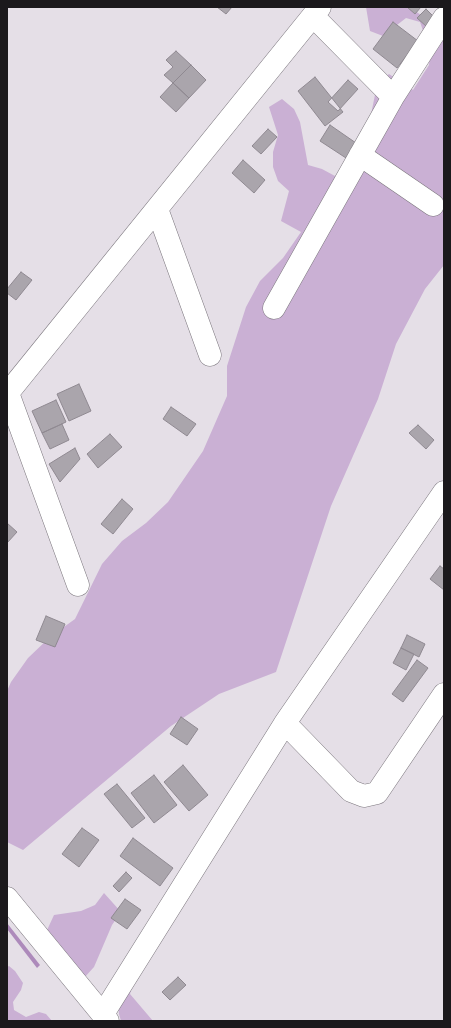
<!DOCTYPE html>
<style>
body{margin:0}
#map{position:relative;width:451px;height:1028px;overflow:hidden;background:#e5dfe7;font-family:Lato,sans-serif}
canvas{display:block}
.frame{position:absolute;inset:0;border:8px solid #1b191c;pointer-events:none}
</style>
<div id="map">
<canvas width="451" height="1028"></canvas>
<div class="frame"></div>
</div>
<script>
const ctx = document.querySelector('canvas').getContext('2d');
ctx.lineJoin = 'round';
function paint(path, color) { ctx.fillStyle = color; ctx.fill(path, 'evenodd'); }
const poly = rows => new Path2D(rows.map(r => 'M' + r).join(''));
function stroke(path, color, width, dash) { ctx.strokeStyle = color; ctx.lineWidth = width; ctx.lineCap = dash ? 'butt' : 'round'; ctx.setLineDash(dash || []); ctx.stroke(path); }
const green = poly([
 [366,7,410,7,429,21,444,21,444,265,425,289,396,344,378,399,331,506,276,672,219,694,171,726,23,850,7,842,7,691,11,682,28,658,50,637,75,619,102,564,122,541,146,523,168,502,203,451,227,396,227,366,246,307,260,281,283,258,301,232,281,221,289,191,278,181,273,167,273,152,278,135,269,107,282,99,294,109,300,122,308,165,322,169,335,176,349,171,368,129,377,85,389,74,413,90,429,65,430,51,420,22,406,18,383,36,370,31],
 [104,893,121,912,112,925,94,967,84,978,42,941,54,915,81,911,95,905],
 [9,966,15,971,23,983,21,990,13,1002,14,1010,26,1017,39,1012,46,1014,52,1021,7,1021,7,967],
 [135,974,130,994,153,1021,121,1021,119,1014,118,991]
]);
const water = poly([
 [7,923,40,965,37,968,7,929]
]);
const building = poly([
 [217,7,232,7,226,14,217,7],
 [407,7,421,7,415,14,407,7],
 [426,9,435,18,427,27,417,18,426,9],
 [393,22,418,41,397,68,373,49,393,22],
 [176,51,191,65,173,83,164,75,173,67,166,60,176,51],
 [191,65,206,80,189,98,173,83,191,65],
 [315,77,343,112,325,126,298,91,315,77],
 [348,80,358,89,338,111,328,102,348,80],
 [173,83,189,98,176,112,160,97,173,83],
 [330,125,356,143,346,158,320,141,330,125],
 [268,129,277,137,261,154,252,146,268,129],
 [243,160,265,180,254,193,232,173,243,160],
 [21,272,32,280,16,300,7,293,7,289,21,272],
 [79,384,91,411,69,421,57,394,79,384],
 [56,400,66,422,42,433,32,411,56,400],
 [171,407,196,424,187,436,163,419,171,407],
 [62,424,69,440,50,449,42,433,62,424],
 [418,425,434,440,426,449,409,433,418,425],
 [110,434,122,447,98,468,87,454,110,434],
 [75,448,80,459,60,482,49,464,75,448],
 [122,499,133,509,113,534,101,524,122,499],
 [7,523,17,532,7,543,7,523],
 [440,566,444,569,444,590,430,579,440,566],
 [46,616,65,624,55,647,36,640,46,616],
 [407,635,425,644,419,657,401,648,407,635],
 [401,648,414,654,406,670,393,663,401,648],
 [417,660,428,668,403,702,392,694,417,660],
 [181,717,198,729,187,745,170,734,181,717],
 [183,765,208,795,189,811,164,782,183,765],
 [154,775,177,805,154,823,131,793,154,775],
 [117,784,145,818,132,828,104,794,117,784],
 [82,828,99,840,79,867,62,854,82,828],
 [133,838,173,868,160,886,120,856,133,838],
 [126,872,132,878,119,892,113,886,126,872],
 [125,899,141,910,127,929,111,918,125,899],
 [178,977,186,985,170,1000,162,992,178,977]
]);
const minor = poly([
 [313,16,393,97],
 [360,155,433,205],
 [157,209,210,355],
 [274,308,393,97,444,18],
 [8,393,78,585],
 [7,394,320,7],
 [285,723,351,791,364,796,377,793,444,694],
 [7,898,108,1021],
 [103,1014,285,723,444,492]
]);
paint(green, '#cab0d4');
paint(water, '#ad8abb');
paint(building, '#aaa5ac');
stroke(building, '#8f8991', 1);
stroke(minor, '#7c777e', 23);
stroke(minor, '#fff', 22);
</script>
